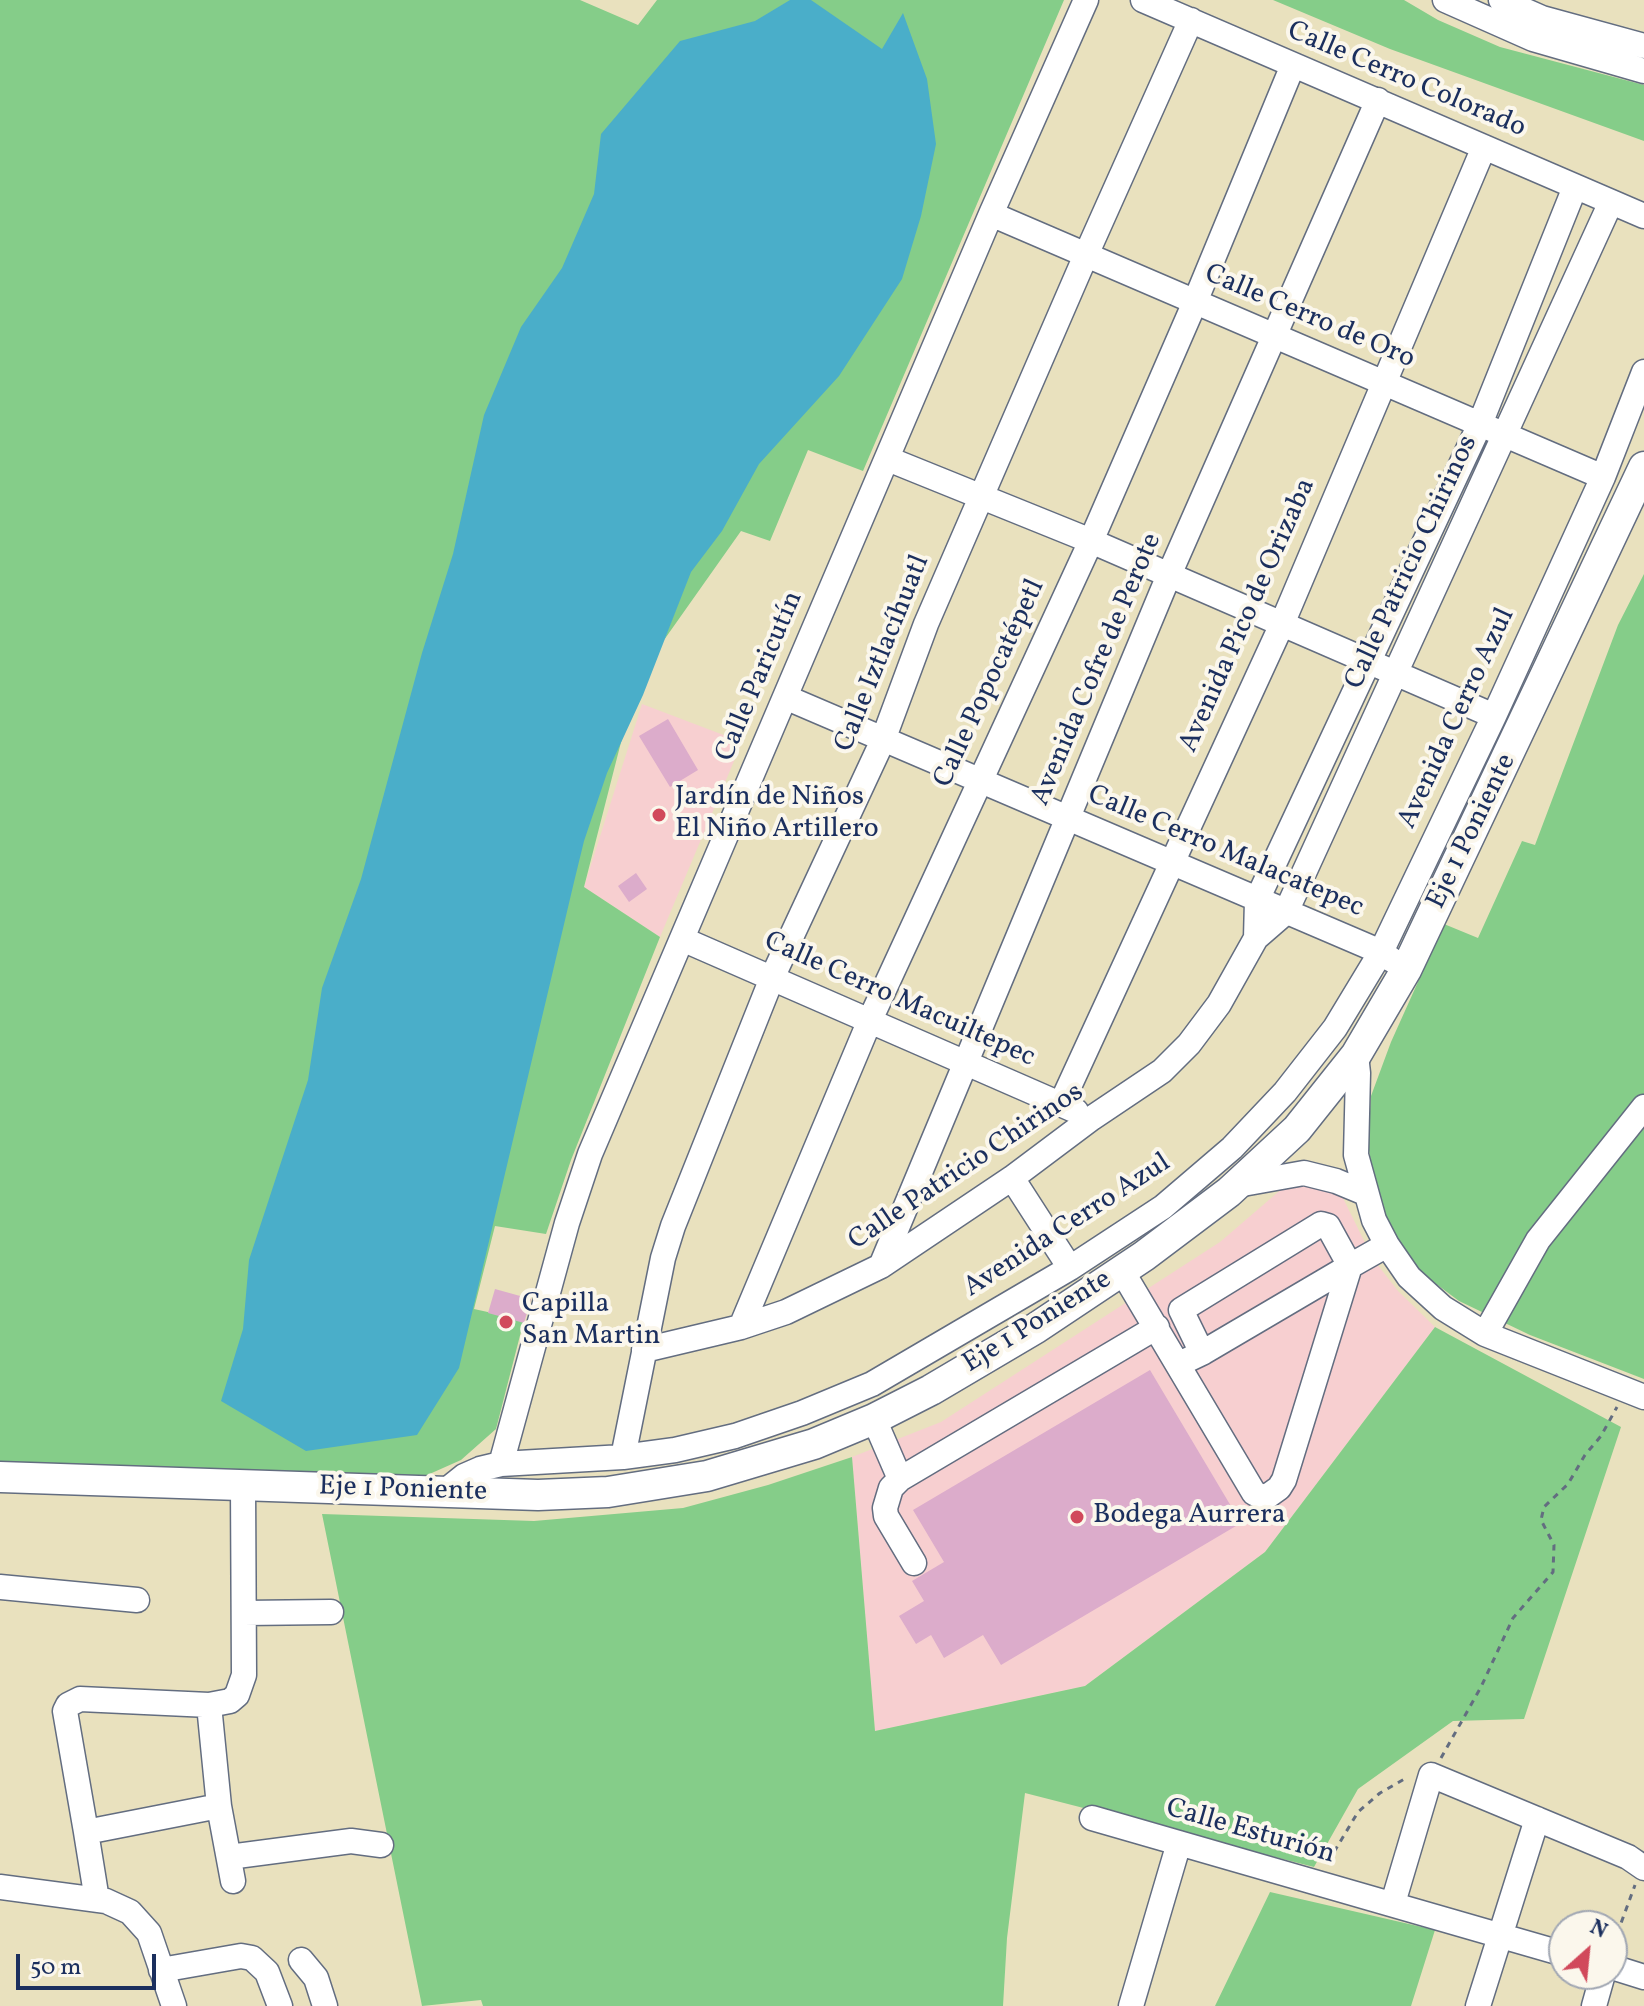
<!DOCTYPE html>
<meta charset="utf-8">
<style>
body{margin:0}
#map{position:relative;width:1644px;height:2006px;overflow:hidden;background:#e9e1be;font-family:Vollkorn,serif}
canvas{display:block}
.north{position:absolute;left:1548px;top:1910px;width:80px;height:80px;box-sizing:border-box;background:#fbf7ec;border:2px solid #a1a7b3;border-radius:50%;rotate:27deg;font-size:22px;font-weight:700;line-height:32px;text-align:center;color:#1b2f5e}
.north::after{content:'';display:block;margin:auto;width:28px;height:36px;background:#d1495b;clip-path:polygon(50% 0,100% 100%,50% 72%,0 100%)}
.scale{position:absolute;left:16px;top:1954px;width:140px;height:36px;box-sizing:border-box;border:4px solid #1b2f5e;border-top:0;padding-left:10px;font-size:24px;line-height:28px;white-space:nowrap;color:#1b2f5e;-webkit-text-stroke:6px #fbf7ec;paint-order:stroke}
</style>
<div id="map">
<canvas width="1644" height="2006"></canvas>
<div class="north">N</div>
<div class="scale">50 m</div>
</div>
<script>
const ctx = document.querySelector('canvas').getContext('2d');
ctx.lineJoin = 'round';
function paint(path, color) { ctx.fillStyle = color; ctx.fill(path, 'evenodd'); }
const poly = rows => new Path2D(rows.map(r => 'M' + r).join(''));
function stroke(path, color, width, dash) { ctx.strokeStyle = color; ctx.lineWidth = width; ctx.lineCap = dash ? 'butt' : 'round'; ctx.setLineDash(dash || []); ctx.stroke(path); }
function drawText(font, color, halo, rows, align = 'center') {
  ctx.font = font + ' Vollkorn,serif'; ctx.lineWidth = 8; ctx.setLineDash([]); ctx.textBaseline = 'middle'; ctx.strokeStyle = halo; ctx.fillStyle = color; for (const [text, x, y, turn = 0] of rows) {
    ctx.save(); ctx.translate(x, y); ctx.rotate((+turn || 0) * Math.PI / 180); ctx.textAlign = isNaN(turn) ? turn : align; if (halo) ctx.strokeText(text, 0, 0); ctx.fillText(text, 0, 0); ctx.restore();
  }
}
const built = poly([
 [642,704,742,742,660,937,584,887],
 [1304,1179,1342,1196,1373,1259,1398,1291,1435,1327,1265,1552,1085,1686,875,1731,852,1457,941,1422,1220,1242,1284,1187]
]);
const green = poly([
 [0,0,580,0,638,25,657,0,1064,0,863,471,808,450,770,541,741,531,664,640,688,577,652,621,584,887,660,937,571,1160,546,1234,495,1226,474,1309,524,1320,496,1429,461,1460,425,1476,0,1462],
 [1273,0,1404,0,1438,20,1500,47,1644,85,1644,141,1390,49],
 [1644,574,1644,1379,1530,1335,1459,1301,1416,1269,1391,1233,1374,1187,1368,1142,1371,1096,1391,1042,1444,924,1478,938,1522,841,1535,845,1618,625],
 [1435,1327,1621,1427,1524,1719,1453,1721,1358,1789,1314,1867,1025,1793,1007,1938,1003,2006,483,2006,481,2000,422,2006,322,1514,534,1521,683,1508,768,1485,852,1457,875,1731,1085,1686,1265,1552],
 [1270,1892,1435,1930,1411,2006,1215,2006]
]);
const water = poly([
 [790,0,811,0,882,49,903,13,927,79,936,144,921,216,902,279,839,376,759,464,722,531,691,572,643,695,607,773,584,841,574,882,459,1368,417,1435,306,1451,221,1401,243,1329,249,1260,308,1080,322,988,361,879,422,653,453,554,484,415,521,327,562,268,594,194,601,134,680,41,755,21]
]);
const building = poly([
 [668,719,698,770,670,787,639,736],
 [636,873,647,889,629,902,618,886],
 [495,1289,531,1299,524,1323,488,1313],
 [1150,1370,1241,1523,1001,1665,983,1635,944,1658,931,1635,916,1644,899,1616,924,1601,912,1581,944,1562,913,1510]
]);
const path = poly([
 [1441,1758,1481,1687,1513,1618,1553,1572,1554,1545,1541,1520,1544,1507,1568,1484,1585,1455,1601,1436,1617,1407],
 [1328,1862,1358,1812,1380,1793,1408,1777],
 [1613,1945,1635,1885]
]);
const minor = poly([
 [1143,0,1644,216],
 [1445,0,1533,39,1644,71],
 [1501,0,1542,18,1644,46],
 [991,214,1603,477],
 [888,459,1091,541,1494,716],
 [785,697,1381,952,1392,960],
 [1256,938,1257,900,1480,424,1575,187],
 [682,939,1076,1111],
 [1356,1055,1358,1073,1356,1155,1374,1220,1387,1245,1409,1277,1443,1308,1485,1334,1644,1397],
 [1061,1104,1282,624,1484,147],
 [1012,1178,1070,1268],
 [1237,1185,1304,1173,1336,1181,1365,1193],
 [881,1266,1169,575,1378,100],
 [1122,1271,1254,1493,1265,1498,1279,1488,1284,1480,1350,1266,1387,1245],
 [741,1327,870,1020,1091,541,1195,302,1293,65],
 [1485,1334,1538,1240,1644,1107],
 [644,1350,741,1327,786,1312,881,1266,1012,1178,1092,1118,1162,1071,1189,1044,1219,1004,1256,938,1286,912,1611,202],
 [1179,1364,1202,1353,1350,1266,1328,1226,1321,1224,1181,1310,1202,1353],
 [874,1419,900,1479,1157,1327],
 [623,1457,663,1258,673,1226,772,978,883,740,926,624,1086,255,1191,20],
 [501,1464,623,1457,675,1450,735,1436,802,1413,872,1384,1070,1268,1163,1207,1232,1148,1285,1092,1335,1028,1381,952,1494,716,1603,477,1644,372],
 [900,1479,891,1488,885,1508,886,1516,914,1563],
 [444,1492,464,1476,480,1469,501,1464,567,1223,590,1154,991,214,1086,0],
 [0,1587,137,1600],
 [244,1613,331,1612],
 [209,1705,219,1806,233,1881],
 [219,1806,86,1832,65,1711,68,1705,80,1699,209,1705,230,1701,237,1695,244,1675,243,1486],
 [1092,1818,1564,1954],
 [86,1832,97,1900],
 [229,1857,351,1841,381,1845],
 [0,1887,106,1901,130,1912,149,1933,174,2006],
 [1393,1903,1431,1775,1628,1857,1644,1868],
 [301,1960,316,1978,325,2006],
 [1612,1967,1644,1977],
 [161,1970,241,1956,252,1958,267,1972,280,2006],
 [1131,2006,1179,1843],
 [1478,2006,1537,1819],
 [1594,2006,1603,1974]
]);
const major = poly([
 [0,1477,538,1495,608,1492,707,1476,814,1444,874,1419,931,1390,1036,1328,1144,1256,1229,1192,1297,1129,1356,1055,1406,970,1644,467]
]);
const markers = [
 [659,815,8,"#d1495b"],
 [506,1322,8,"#d1495b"],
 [1077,1517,8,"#d1495b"]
];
const streetNames = [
 ["Calle Cerro Colorado",1406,81,23],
 ["Calle Cerro de Oro",1309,318,23],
 ["Calle Patricio Chirinos",1413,563,-65],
 ["Avenida Pico de Orizaba",1249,616,-66],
 ["Calle Iztlacíhuatl",884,654,-68],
 ["Avenida Cofre de Perote",1098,670,-67],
 ["Calle Paricutín",761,677,-67],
 ["Calle Popocatépetl",991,684,-65],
 ["Avenida Cerro Azul",1458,719,-65],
 ["Eje 1 Poniente",1473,832,-64],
 ["Calle Cerro Malacatepec",1225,853,23],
 ["Calle Cerro Macuiltepec",899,1001,24],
 ["Calle Patricio Chirinos",967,1168,-34],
 ["Avenida Cerro Azul",1068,1227,-33],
 ["Eje 1 Poniente",1038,1323,-32],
 ["Eje 1 Poniente",403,1491,2],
 ["Calle Esturión",1250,1833,16]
];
const poiNames = [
 ["Jardín de Niños",675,799],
 ["El Niño Artillero",675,831],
 ["Capilla",522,1306],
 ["San Martin",522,1338],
 ["Bodega Aurrera",1093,1517]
];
paint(built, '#f7cfd0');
paint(green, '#85cd89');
paint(water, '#4aaec9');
paint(building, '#dcaccb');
stroke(minor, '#636d80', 27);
stroke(major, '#636d80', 33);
stroke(path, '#636d80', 3, [6, 6]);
stroke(minor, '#fff', 24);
stroke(major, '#fff', 30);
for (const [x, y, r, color] of markers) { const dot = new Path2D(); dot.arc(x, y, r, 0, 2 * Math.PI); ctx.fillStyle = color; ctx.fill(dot); stroke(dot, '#fbf7ec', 3); }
drawText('28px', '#1b2f5e', '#fbf7ec', streetNames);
drawText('28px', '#1b2f5e', '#fbf7ec', poiNames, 'left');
</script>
